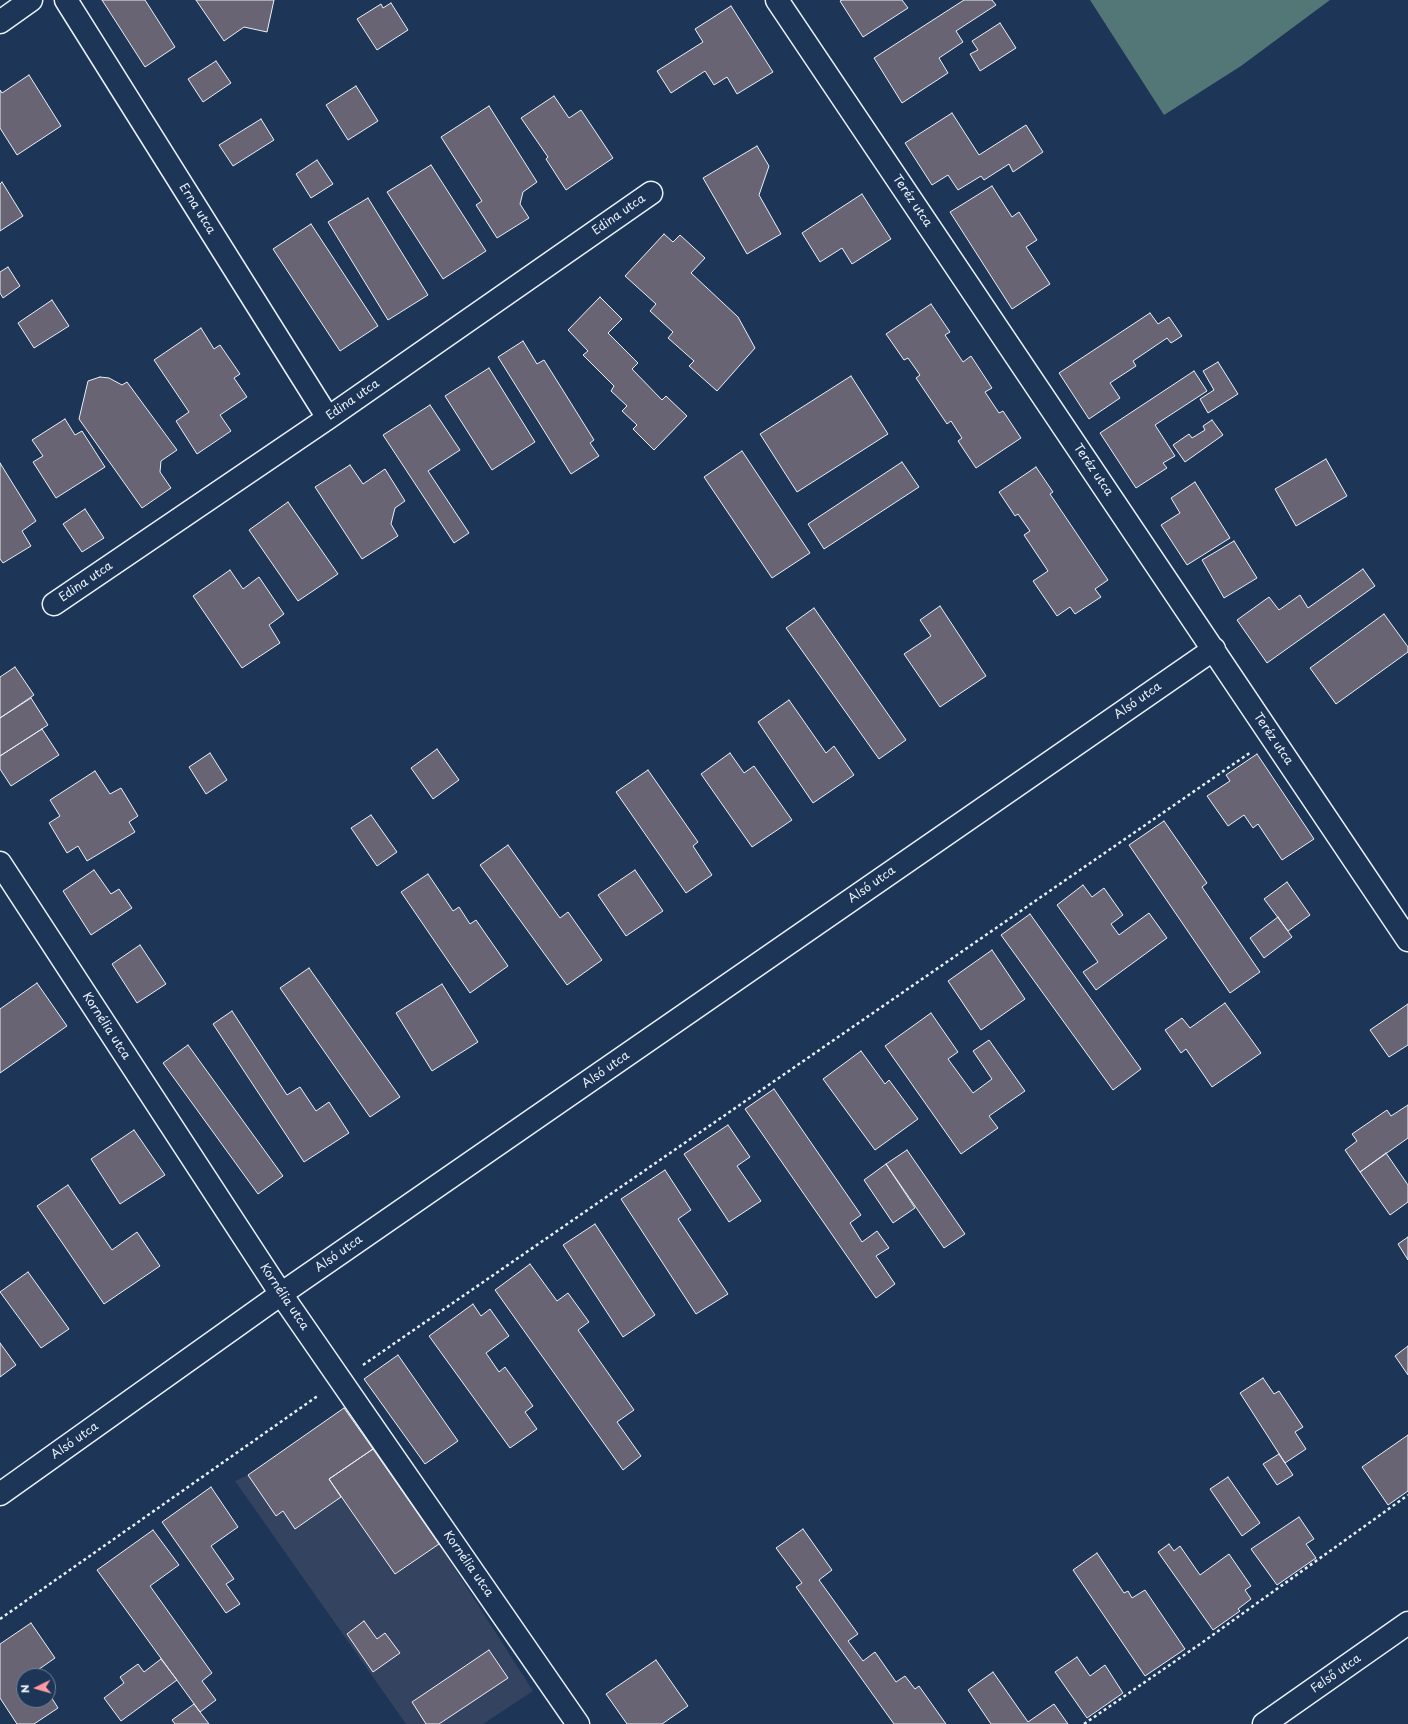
<!DOCTYPE html>
<meta charset="utf-8">
<style>
body{margin:0}
#map{position:relative;width:1408px;height:1724px;overflow:hidden;background:#1d3557;font-family:"Playpen Sans",sans-serif}
canvas{display:block}
.north{position:absolute;left:16px;top:1668px;width:40px;height:40px;box-sizing:border-box;background:#1d3557;border:1px solid #6e8097;border-radius:50%;rotate:265deg;font-size:11px;font-weight:700;line-height:16px;text-align:center;color:#e8f1f8}
.north::after{content:'';display:block;margin:auto;width:14px;height:18px;background:#ff9aa2;clip-path:polygon(50% 0,100% 100%,50% 72%,0 100%)}
</style>
<div id="map">
<canvas width="1408" height="1724"></canvas>
<div class="north">N</div>
</div>
<script>
const ctx = document.querySelector('canvas').getContext('2d');
ctx.lineJoin = 'round';
function paint(path, color) { ctx.fillStyle = color; ctx.fill(path, 'evenodd'); }
const poly = rows => new Path2D(rows.map(r => 'M' + r).join(''));
function stroke(path, color, width, dash) { ctx.strokeStyle = color; ctx.lineWidth = width; ctx.lineCap = dash ? 'butt' : 'round'; ctx.setLineDash(dash || []); ctx.stroke(path); }
function drawText(font, color, halo, rows, align = 'center') {
  ctx.font = font + ' "Playpen Sans",sans-serif'; ctx.lineWidth = 3; ctx.setLineDash([]); ctx.textBaseline = 'middle'; ctx.strokeStyle = halo; ctx.fillStyle = color; for (const [text, x, y, turn = 0] of rows) {
    ctx.save(); ctx.translate(x, y); ctx.rotate((+turn || 0) * Math.PI / 180); ctx.textAlign = isNaN(turn) ? turn : align; if (halo) ctx.strokeText(text, 0, 0); ctx.fillText(text, 0, 0); ctx.restore();
  }
}
const built = poly([
 [344,1408,439,1544,533,1691,483,1724,406,1724,235,1481,248,1475]
]);
const green = poly([
 [1090,0,1330,0,1241,66,1164,115]
]);
const building = poly([
 [102,0,145,0,175,47,145,67,102,0],
 [196,0,274,0,267,32,244,27,224,41,196,0],
 [842,0,902,0,908,8,863,37,840,1,842,0],
 [964,0,992,0,996,5,956,31,963,42,939,58,948,73,902,103,874,58,964,0],
 [391,3,408,30,377,50,357,19,381,4,383,8,391,3],
 [731,6,773,72,737,94,727,77,714,85,705,71,671,93,657,71,703,42,695,29,731,6],
 [1000,23,1016,48,980,71,970,54,978,50,972,41,1000,23],
 [216,61,231,83,203,102,188,79,216,61],
 [29,75,61,126,17,155,0,128,0,90,2,93,29,75],
 [356,86,378,121,348,140,326,105,356,86],
 [554,96,569,118,581,110,613,158,566,190,546,159,548,157,521,118,554,96],
 [489,106,537,182,523,192,520,204,529,218,497,238,476,205,482,201,441,137,489,106],
 [952,113,979,155,1026,125,1043,152,1013,172,1009,164,984,180,981,176,958,190,948,175,932,185,905,143,952,113],
 [261,119,274,140,233,166,219,145,261,119],
 [757,146,769,166,759,195,781,234,747,254,703,178,757,146],
 [317,160,333,184,311,198,296,174,317,160],
 [431,165,486,251,443,279,387,192,431,165],
 [2,182,23,216,0,231,0,184,2,182],
 [992,186,1012,217,1019,212,1037,240,1026,247,1050,284,1012,309,950,212,992,186],
 [862,194,891,239,852,264,842,248,820,262,802,233,862,194],
 [368,198,428,295,388,320,328,222,368,198],
 [311,224,378,326,340,351,273,249,311,224],
 [664,234,673,242,680,235,705,258,691,273,738,317,755,348,717,391,689,366,694,361,668,338,673,332,650,311,656,304,625,276,664,234],
 [8,267,20,286,3,298,0,293,0,272,8,267],
 [600,297,622,319,608,333,638,363,632,369,662,400,666,396,687,416,654,450,633,429,637,425,622,411,627,406,611,391,614,386,583,355,588,351,568,330,600,297],
 [52,300,69,326,34,348,18,323,52,300],
 [931,304,950,332,945,335,963,362,971,356,992,388,985,392,999,413,1003,411,1021,438,976,468,958,441,962,438,951,421,947,424,916,378,920,375,908,358,904,360,886,334,931,304],
 [1150,313,1158,324,1169,317,1182,336,1171,343,1167,338,1133,361,1136,366,1110,383,1120,398,1089,419,1059,373,1150,313],
 [201,328,214,349,220,345,240,374,234,378,247,397,220,415,231,431,197,454,176,421,189,412,154,360,201,328],
 [523,341,537,364,544,360,594,440,590,443,599,456,571,474,498,357,523,341],
 [1218,362,1238,394,1208,413,1200,399,1214,390,1203,371,1218,362],
 [489,368,535,442,492,470,445,396,489,368],
 [1194,371,1207,391,1155,425,1175,456,1163,463,1167,468,1136,488,1100,433,1194,371],
 [851,376,888,434,797,492,760,434,851,376],
 [100,377,109,378,122,385,127,382,177,450,161,461,160,472,171,488,142,508,79,419,88,381,100,377],
 [430,405,460,450,428,471,469,533,454,543,383,435,430,405],
 [65,419,75,435,82,431,105,467,56,498,33,462,43,456,32,440,65,419],
 [1212,420,1223,435,1185,462,1173,445,1189,434,1192,438,1205,430,1203,426,1212,420],
 [742,451,810,553,772,578,704,477,742,451],
 [1326,459,1347,496,1296,526,1275,489,1326,459],
 [902,462,919,487,824,549,808,524,902,462],
 [0,463,36,521,22,531,31,546,3,563,0,559,0,463],
 [350,465,363,484,385,469,405,501,395,508,391,524,398,536,362,559,315,487,350,465],
 [1036,467,1053,492,1050,494,1108,580,1095,589,1101,597,1075,614,1070,607,1057,616,1033,581,1048,571,1024,535,1030,531,1018,514,1015,516,999,492,1036,467],
 [1195,482,1230,538,1187,565,1161,525,1180,513,1171,498,1195,482],
 [288,502,338,574,298,601,249,530,288,502],
 [85,509,104,538,82,552,63,524,85,509],
 [1234,541,1257,578,1224,598,1202,560,1234,541],
 [1363,569,1375,586,1267,663,1237,620,1269,597,1279,610,1300,595,1308,608,1363,569],
 [230,570,243,589,259,577,284,614,269,625,280,643,242,668,193,596,230,570],
 [940,606,986,676,940,707,904,654,931,636,920,620,940,606],
 [814,608,906,740,879,759,786,628,814,608],
 [1384,614,1408,647,1408,652,1336,704,1310,668,1384,614],
 [15,667,34,695,0,718,0,677,15,667],
 [31,698,48,725,0,756,0,718,31,698],
 [789,700,826,753,834,746,854,775,813,803,758,722,789,700],
 [42,729,59,755,11,786,0,769,0,756,42,729],
 [437,749,459,780,433,799,411,768,437,749],
 [210,753,227,780,206,794,189,767,210,753],
 [730,753,744,773,754,766,792,820,752,847,701,774,730,753],
 [1257,754,1314,839,1282,860,1258,824,1253,828,1244,815,1228,826,1207,796,1230,781,1226,775,1257,754],
 [648,770,698,842,693,846,712,875,686,893,616,792,648,770],
 [95,771,110,794,121,788,138,816,129,822,135,832,87,861,78,846,67,853,49,823,60,816,50,800,95,771],
 [371,815,397,852,377,866,351,828,371,815],
 [1164,821,1207,883,1202,887,1260,972,1230,993,1129,845,1164,821],
 [508,845,560,918,568,912,602,960,567,985,480,865,508,845],
 [94,870,111,894,119,889,132,908,91,935,63,891,94,870],
 [635,870,663,911,626,936,598,895,635,870],
 [428,874,453,911,459,907,470,924,476,920,508,966,470,993,401,892,428,874],
 [1287,882,1310,915,1288,931,1264,899,1287,882],
 [1083,885,1092,897,1104,888,1123,915,1111,924,1119,935,1149,913,1167,938,1096,990,1083,972,1098,962,1057,905,1083,885],
 [1030,914,1141,1069,1113,1090,1001,935,1030,914],
 [1278,917,1292,937,1264,958,1250,938,1278,917],
 [140,945,166,984,137,1003,112,964,140,945],
 [992,950,1025,999,981,1030,948,981,992,950],
 [309,968,400,1097,370,1117,280,988,309,968],
 [37,983,67,1026,0,1073,0,1009,37,983],
 [442,984,478,1042,432,1071,396,1013,442,984],
 [1225,1003,1261,1053,1212,1087,1186,1049,1181,1053,1165,1030,1182,1018,1190,1028,1225,1003],
 [1408,1004,1408,1045,1389,1057,1370,1030,1408,1004],
 [232,1011,287,1095,300,1087,316,1111,329,1102,349,1133,304,1162,213,1024,232,1011],
 [931,1013,958,1052,948,1059,973,1093,992,1079,973,1051,989,1040,1025,1091,989,1116,998,1128,961,1154,885,1046,931,1013],
 [188,1045,283,1176,258,1194,163,1063,188,1045],
 [861,1051,885,1084,889,1080,918,1119,875,1150,823,1079,861,1051],
 [774,1089,861,1215,850,1223,862,1242,877,1231,889,1248,876,1256,895,1284,876,1298,745,1109,774,1089],
 [1408,1105,1408,1138,1360,1172,1345,1150,1357,1141,1352,1134,1387,1110,1391,1116,1408,1105],
 [728,1125,750,1157,737,1166,761,1201,729,1222,684,1154,728,1125],
 [134,1130,165,1175,120,1204,91,1159,134,1130],
 [907,1150,965,1234,944,1248,886,1164,907,1150],
 [1386,1153,1408,1185,1408,1202,1390,1215,1360,1172,1386,1153],
 [886,1164,915,1208,893,1223,864,1180,886,1164],
 [665,1170,691,1210,678,1219,728,1294,696,1314,621,1199,665,1170],
 [68,1185,112,1250,137,1232,160,1266,104,1304,37,1206,68,1185],
 [595,1224,655,1315,623,1337,563,1245,595,1224],
 [1408,1237,1408,1260,1398,1244,1408,1237],
 [530,1264,557,1301,568,1293,589,1322,578,1330,634,1410,617,1422,641,1456,623,1470,495,1290,530,1264],
 [28,1272,69,1329,41,1348,0,1292,28,1272],
 [473,1304,481,1316,490,1309,509,1336,486,1353,499,1372,505,1367,533,1406,525,1412,537,1429,510,1448,429,1336,473,1304],
 [0,1343,16,1365,0,1377,0,1343],
 [1408,1346,1408,1375,1395,1356,1408,1346],
 [398,1355,458,1441,425,1464,364,1379,398,1355],
 [1263,1378,1274,1394,1279,1391,1303,1427,1295,1432,1306,1449,1285,1463,1240,1393,1263,1378],
 [344,1408,373,1449,329,1479,341,1497,295,1529,283,1511,276,1516,248,1475,344,1408],
 [1408,1435,1408,1491,1388,1505,1362,1467,1408,1435],
 [373,1449,439,1544,395,1574,329,1479,373,1449],
 [1279,1454,1293,1475,1277,1485,1263,1464,1279,1454],
 [1228,1477,1260,1523,1242,1536,1210,1489,1228,1477],
 [211,1487,238,1527,211,1546,234,1579,226,1584,240,1604,226,1613,162,1522,211,1487],
 [1299,1517,1314,1539,1306,1544,1316,1558,1277,1585,1251,1549,1299,1517],
 [803,1529,832,1570,819,1580,858,1634,848,1641,863,1661,875,1652,896,1682,905,1676,915,1689,919,1686,946,1724,894,1724,796,1587,802,1583,776,1548,803,1529],
 [153,1530,179,1565,150,1586,212,1673,202,1681,216,1700,200,1712,97,1570,153,1530],
 [1169,1544,1174,1551,1180,1546,1200,1575,1229,1554,1251,1586,1245,1590,1251,1599,1238,1609,1240,1611,1213,1630,1158,1552,1169,1544],
 [1097,1553,1124,1593,1128,1591,1132,1598,1145,1590,1185,1649,1145,1676,1073,1570,1097,1553],
 [364,1621,377,1639,385,1633,400,1653,373,1672,347,1634,364,1621],
 [31,1623,55,1658,35,1672,37,1676,24,1676,24,1700,48,1700,48,1692,58,1708,34,1724,17,1724,0,1698,0,1644,31,1623],
 [489,1650,508,1678,439,1724,426,1724,412,1702,489,1650],
 [1077,1657,1090,1676,1105,1665,1123,1693,1087,1718,1055,1672,1077,1657],
 [161,1659,177,1680,121,1721,104,1698,124,1683,120,1677,138,1664,144,1672,161,1659],
 [656,1660,688,1706,662,1724,627,1724,606,1694,656,1660],
 [993,1672,1028,1722,1054,1704,1068,1724,991,1724,968,1690,993,1672],
 [194,1704,209,1724,175,1724,172,1720,194,1704]
]);
const path = poly([
 [363,1365,1251,752],
 [0,1619,319,1395],
 [1084,1724,1203,1642,1408,1495]
]);
const street = poly([
 [66,0,328,418],
 [777,0,1408,940],
 [0,22,31,0],
 [54,604,328,418,651,193],
 [0,863,281,1294,578,1724],
 [0,1494,281,1294,1214,649]
]);
const secondary = poly([
 [1264,1724,1408,1623]
]);
const streetNames = [
 ["Teréz utca",912,201,56],
 ["Erna utca",197,209,58],
 ["Edina utca",619,215,-35],
 ["Edina utca",353,400,-35],
 ["Teréz utca",1093,470,56],
 ["Edina utca",86,582,-34],
 ["Alsó utca",1138,701,-35],
 ["Teréz utca",1273,739,56],
 ["Alsó utca",872,885,-35],
 ["Kornélia utca",106,1026,57],
 ["Alsó utca",606,1070,-35],
 ["Alsó utca",339,1254,-35],
 ["Kornélia utca",284,1297,56],
 ["Alsó utca",75,1441,-35],
 ["Kornélia utca",468,1564,55],
 ["Felső utca",1336,1674,-35]
];
paint(built, '#34435f');
paint(green, '#537677');
paint(building, '#686473');
stroke(building, '#e8f1f8', 1);
stroke(street, '#e8f1f8', 25);
stroke(secondary, '#e8f1f8', 25);
stroke(path, '#e8f1f8', 2.5, [3, 3]);
stroke(street, '#1d3557', 22);
stroke(secondary, '#1d3557', 22);
drawText('12px', '#e8f1f8', '#1d3557', streetNames);
</script>
